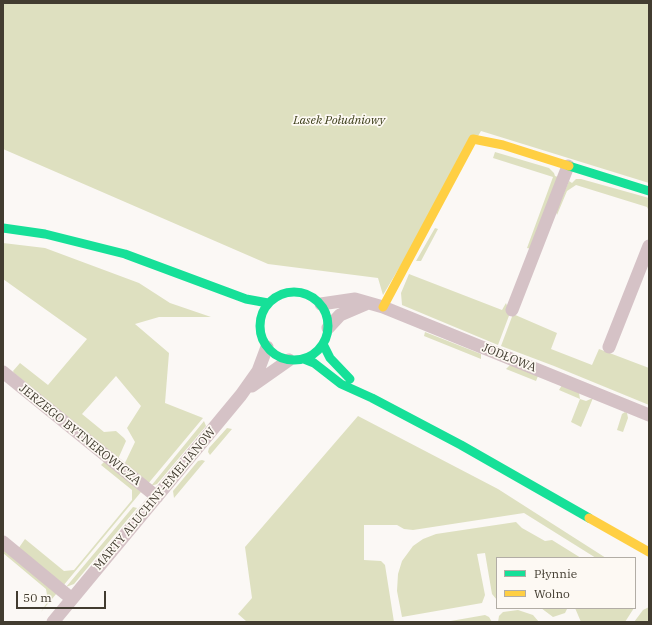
<!DOCTYPE html>
<meta charset="utf-8">
<style>
body{margin:0}
#map{position:relative;width:652px;height:625px;overflow:hidden;background:#fbf8f5;font-family:"IBM Plex Serif",serif}
canvas{display:block}
.frame{position:absolute;inset:0;border:4px solid #423c30;pointer-events:none}
.legend{position:absolute;left:496px;top:557px;width:140px;height:52px;box-sizing:border-box;background:#fdf9f3;border:1px solid #b2ada5;margin:0;padding:5px 7px;list-style:none;font-size:12px;color:#423c30}
.legend li{display:flex;align-items:center;gap:8px;height:20px}
.legend b{width:20px;border:1px solid #b2ada5}
.scale{position:absolute;left:16px;top:591px;width:90px;height:18px;box-sizing:border-box;border:2px solid #423c30;border-top:0;padding-left:5px;font-size:12px;line-height:14px;white-space:nowrap;color:#423c30;-webkit-text-stroke:3px #fdf9f3;paint-order:stroke}
</style>
<div id="map">
<canvas width="652" height="625"></canvas>
<div class="frame"></div>
<ul class="legend">
<li><b style="height:5px;background:#16e098"></b>Płynnie</li>
<li><b style="height:5px;background:#ffcf43"></b>Wolno</li>
</ul>
<div class="scale">50 m</div>
</div>
<script>
const ctx = document.querySelector('canvas').getContext('2d');
ctx.lineJoin = 'round';
function paint(path, color) { ctx.fillStyle = color; ctx.fill(path, 'evenodd'); }
const poly = rows => new Path2D(rows.map(r => 'M' + r).join(''));
function stroke(path, color, width, dash) { ctx.strokeStyle = color; ctx.lineWidth = width; ctx.lineCap = dash ? 'butt' : 'round'; ctx.setLineDash(dash || []); ctx.stroke(path); }
function drawText(font, color, halo, rows, align = 'center') {
  ctx.font = font + ' "IBM Plex Serif",serif'; ctx.lineWidth = 3.5; ctx.setLineDash([]); ctx.textBaseline = 'middle'; ctx.strokeStyle = halo; ctx.fillStyle = color; for (const [text, x, y, turn = 0] of rows) {
    ctx.save(); ctx.translate(x, y); ctx.rotate((+turn || 0) * Math.PI / 180); ctx.textAlign = isNaN(turn) ? turn : align; if (halo) ctx.strokeText(text, 0, 0); ctx.fillText(text, 0, 0); ctx.restore();
  }
}
const green = poly([
 [3,3,649,3,649,183,481,131,383,295,378,278,268,264,3,149],
 [495,152,549,168,554,173,555,176,558,177,531,249,527,248,553,177,493,158],
 [576,179,581,179,649,198,649,211,647,207,576,185,567,191,557,215,556,212,569,181,572,183],
 [435,228,438,229,421,261,416,261],
 [3,243,45,248,139,283,170,303,211,317,159,317,135,324,169,353,165,403,203,418,147,485,124,465,135,442,127,428,141,406,116,376,82,414,104,432,116,431,124,438,126,441,118,459,14,373,13,371,20,363,48,385,87,339,3,279],
 [409,274,502,310,506,303,510,313,498,345,402,305,401,293],
 [513,314,557,333,551,349,592,365,599,349,649,368,649,405,554,366,501,346],
 [425,332,481,354,481,359,424,336],
 [510,365,538,376,536,381,506,369],
 [562,385,579,393,580,399,586,401,593,398,581,427,571,422,580,399,559,390],
 [625,412,627,413,628,418,623,432,617,430,622,414],
 [358,416,498,489,606,558,596,558,524,513,413,530,404,529,397,525,364,525,364,560,381,561,385,565,394,622,245,622,246,621,238,614,252,598,245,547],
 [204,421,206,426,157,484,151,486],
 [227,428,232,429,210,455,208,452,209,448],
 [202,460,205,461,174,498,173,491,198,461],
 [105,461,141,492,63,586,18,549,25,539,64,571,74,570,132,500,132,490,101,465],
 [133,507,137,508,74,584,66,587],
 [516,522,522,528,545,541,552,540,581,558,497,558,497,600,492,594,485,553,477,554,485,595,482,603,402,617,397,591,398,574,402,561,413,546,423,539,436,534],
 [3,547,57,593,41,612,48,601,46,589,3,553],
 [649,607,649,622,634,622,643,610],
 [541,608,567,608,567,609,565,613,553,617],
 [575,608,634,608,625,622,581,622],
 [518,610,533,615,539,622,498,622,499,616,503,612],
 [485,615,489,617,492,622,445,622]
]);
const street = poly([
 [321,304,355,299,383,307,649,415],
 [512,310,568,166],
 [328,328,340,315,368,303],
 [609,347,649,246],
 [3,372,157,497],
 [252,386,289,360],
 [3,542,72,599],
 [53,622,241,395,258,371,267,347]
]);
const fast = poly([
 [569,166,649,191],
 [3,228,45,234,125,254,246,299,268,303],
 '260 326a34 34 0 1 1 68 0a34 34 0 1 1-68 0Z',
 [323,344,330,358,350,379],
 [304,359,314,363,341,384,372,398,461,445,589,518]
]);
const slow = poly([
 [383,307,473,139,503,145,569,166],
 [589,518,649,552]
]);
const parkNames = [
 ["Lasek Południowy",339,121]
];
const streetNames = [
 ["JODŁOWA",509,358,22],
 ["JERZEGO BYTNEROWICZA",80,435,39],
 ["MARTY ALUCHNY-EMELIANOW",155,499,-50]
];
paint(green, '#dee0c0');
stroke(street, '#d5c2c6', 13);
stroke(fast, '#16e098', 9);
stroke(slow, '#ffcf43', 9);
drawText('italic 12px', '#3a3c18', '#fdf9f3', parkNames);
drawText('12px', '#423c30', '#fdf9f3', streetNames);
</script>
